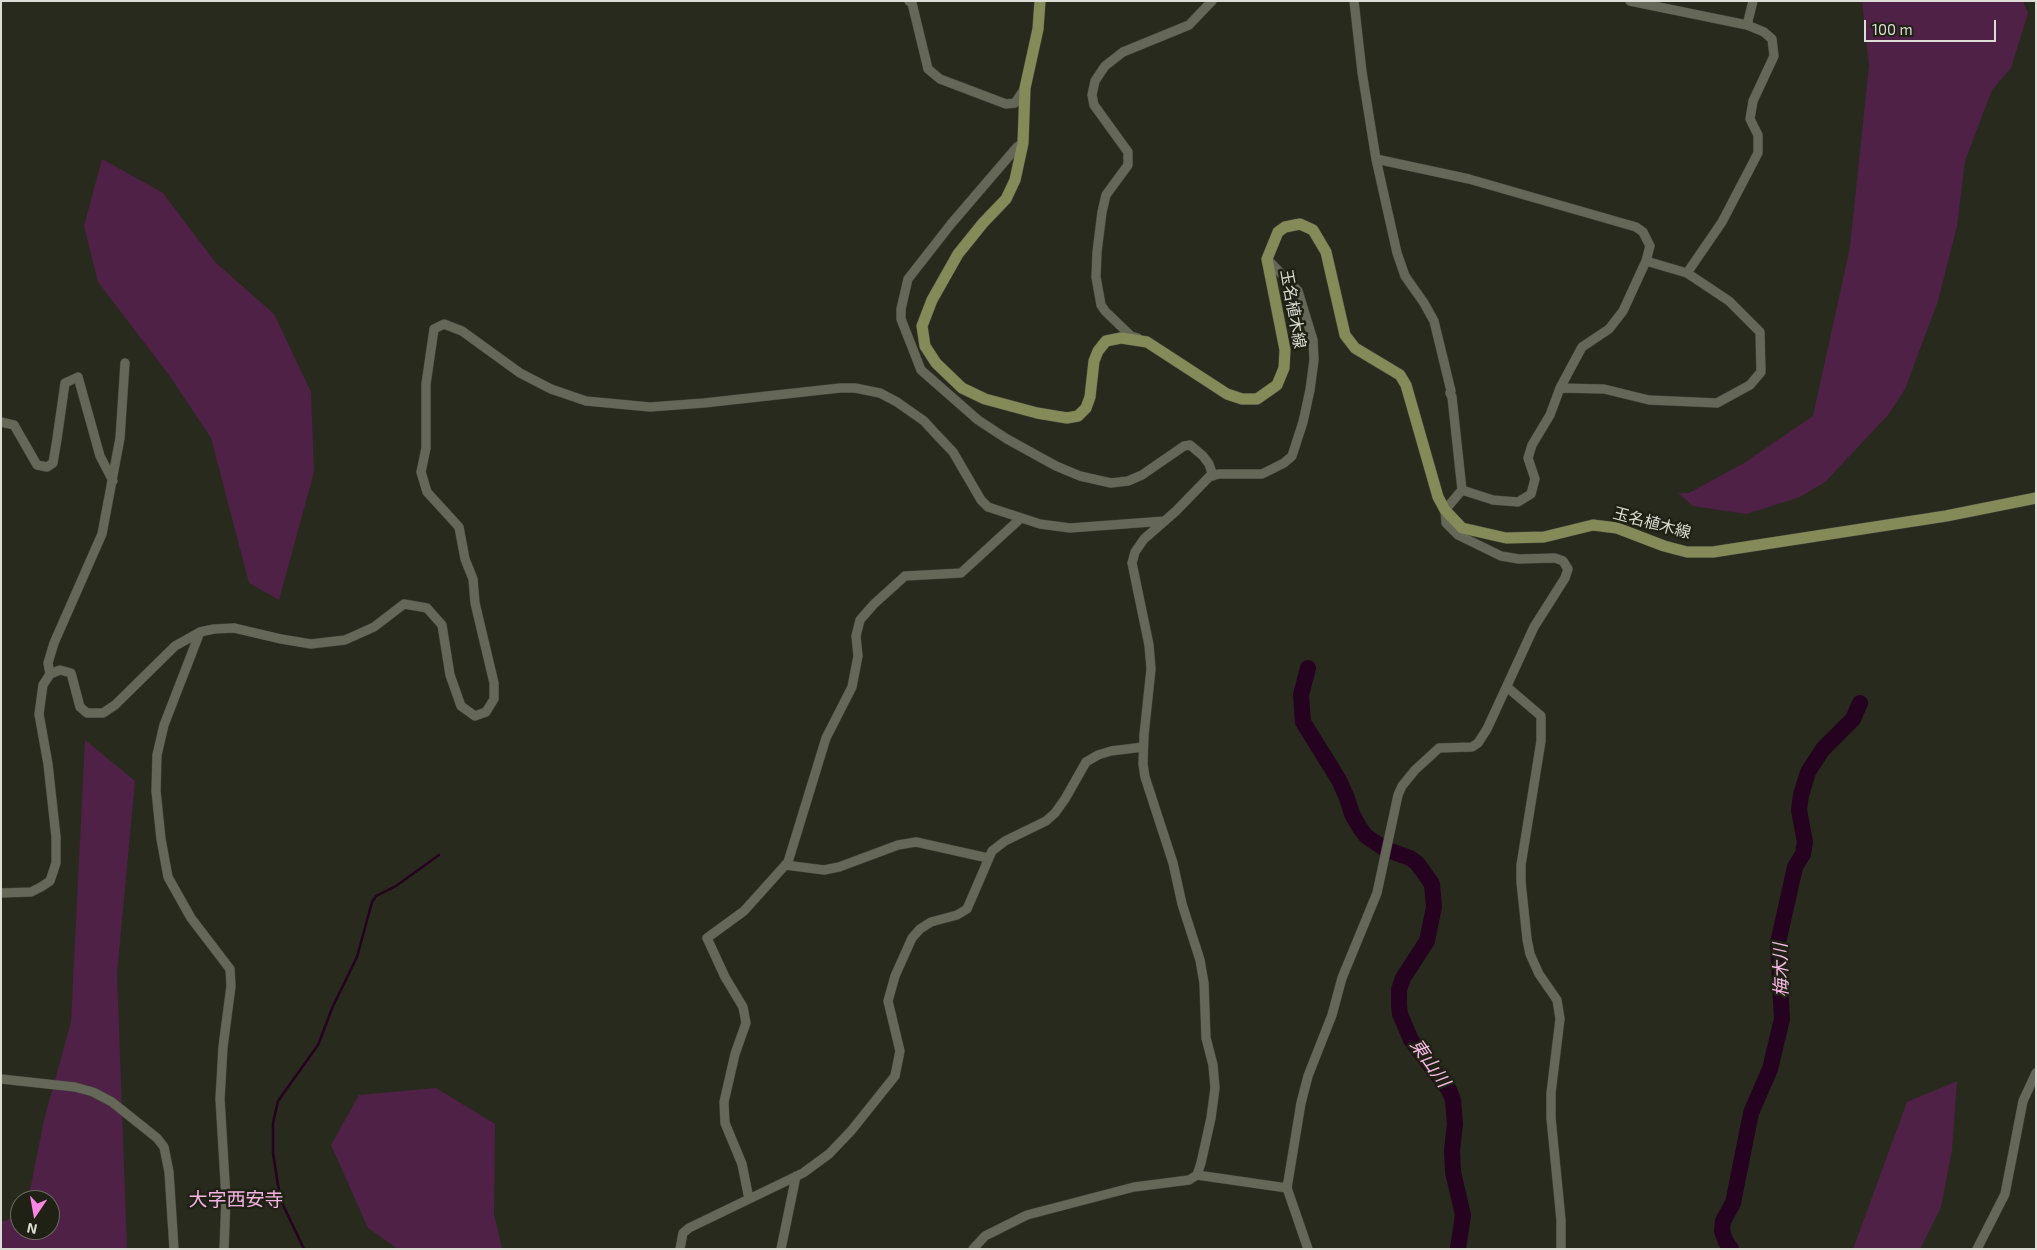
<!DOCTYPE html>
<meta charset="utf-8">
<style>
body{margin:0}
#map{position:relative;width:2037px;height:1250px;overflow:hidden;background:#282a1d;font-family:"Exo 2",sans-serif}
canvas{display:block}
.frame{position:absolute;inset:0;border:2px solid #dcded6;pointer-events:none}
.north{position:absolute;left:10px;top:1190px;width:50px;height:50px;box-sizing:border-box;background:#1f2114;border:1px solid #6b6d62;border-radius:50%;rotate:192deg;font-size:14px;font-weight:700;line-height:20px;text-align:center;color:#dcded6}
.north::after{content:'';display:block;margin:auto;width:18px;height:22px;background:#fd86e2;clip-path:polygon(50% 0,100% 100%,50% 72%,0 100%)}
.scale{position:absolute;left:1864px;top:20px;width:132px;height:22px;box-sizing:border-box;border:2px solid #dcded6;border-top:0;padding-left:6px;font-size:15px;line-height:18px;white-space:nowrap;color:#dcded6;-webkit-text-stroke:4px #1f2114;paint-order:stroke}
</style>
<div id="map">
<canvas width="2037" height="1250"></canvas>
<div class="frame"></div>
<div class="north">N</div>
<div class="scale">100 m</div>
</div>
<script>
const ctx = document.querySelector('canvas').getContext('2d');
ctx.lineJoin = 'round';
function paint(path, color) { ctx.fillStyle = color; ctx.fill(path, 'evenodd'); }
const poly = rows => new Path2D(rows.map(r => 'M' + r).join(''));
function stroke(path, color, width, dash) { ctx.strokeStyle = color; ctx.lineWidth = width; ctx.lineCap = dash ? 'butt' : 'round'; ctx.setLineDash(dash || []); ctx.stroke(path); }
function drawText(font, color, halo, rows, align = 'center') {
  ctx.font = font + ' "Exo 2","Noto Sans JP",sans-serif'; ctx.lineWidth = 5; ctx.setLineDash([]); ctx.textBaseline = 'middle'; ctx.strokeStyle = halo; ctx.fillStyle = color; for (const [text, x, y, turn = 0] of rows) {
    ctx.save(); ctx.translate(x, y); ctx.rotate((+turn || 0) * Math.PI / 180); ctx.textAlign = isNaN(turn) ? turn : align; if (halo) ctx.strokeText(text, 0, 0); ctx.fillText(text, 0, 0); ctx.restore();
  }
}
const green = poly([
 [1862,1,2023,1,2028,13,2011,68,1992,90,1965,161,1957,226,1938,301,1905,389,1888,415,1825,482,1800,497,1746,514,1693,506,1678,493,1689,493,1744,463,1813,416,1850,247,1869,66],
 [102,159,163,193,216,263,274,314,311,392,314,472,279,600,249,583,211,438,169,375,98,282,84,226],
 [85,740,135,781,117,973,127,1249,1,1249,1,1222,20,1215,20,1230,50,1230,50,1200,28,1200,44,1120,71,1022],
 [1957,1081,1952,1150,1941,1207,1920,1249,1853,1249,1907,1102],
 [436,1088,495,1124,494,1214,502,1249,398,1249,368,1228,331,1145,359,1095]
]);
const stream = poly([
 [304,1249,283,1205,278,1185,273,1153,273,1123,278,1101,318,1045,333,1006,357,957,372,902,376,896,396,886,439,855]
]);
const river = poly([
 [1308,668,1301,695,1303,722,1339,780,1347,798,1352,814,1360,828,1366,836,1385,849,1410,858,1417,863,1432,884,1434,907,1427,941,1403,978,1399,990,1399,1006,1400,1014,1411,1040,1449,1090,1453,1100,1455,1124,1452,1150,1453,1172,1463,1215,1458,1249],
 [1731,1249,1726,1242,1722,1231,1723,1221,1733,1203,1751,1113,1770,1069,1782,1019,1778,943,1795,867,1803,854,1805,842,1799,810,1801,795,1808,772,1823,749,1853,719,1860,703]
]);
const minor = poly([
 [909,1,912,3,928,69,940,79,1006,104,1015,103,1025,88],
 [1630,1,1747,25,1764,32,1772,39,1774,56,1753,101,1750,119,1758,135,1758,153,1722,222,1687,273,1646,261],
 [1747,25,1753,1],
 [1023,143,1017,147,951,224,908,279,901,309,901,319,921,370,978,420,1007,439,1056,466,1080,476,1111,483,1128,481,1142,475,1184,446,1190,445,1203,456,1209,464,1213,476],
 [1376,159,1469,179,1636,227,1643,232,1650,246,1646,261,1623,311,1609,329,1582,347,1560,388,1550,415,1532,445,1528,458,1535,479,1531,494,1518,502,1493,500,1462,490],
 [1138,338,1131,336,1105,311,1101,305,1096,277,1097,252,1102,212,1106,195,1128,165,1128,152,1094,105,1092,95,1095,81,1105,66,1123,52,1189,25,1212,1],
 [1560,388,1604,389,1649,400,1717,403,1750,385,1761,372,1760,332,1729,301,1687,273],
 [1,422,14,425,37,465,47,467,53,463,57,439,65,383,78,377,100,456,113,481],
 [200,632,164,725,157,755,156,791,161,839,168,877,191,918,230,969,231,986,223,1047,220,1099,226,1198,224,1249],
 [50,674,48,663,54,643,102,534,120,438,125,363],
 [1507,687,1541,716,1541,741,1521,865,1521,882,1527,939,1530,954,1539,974,1557,1000,1560,1019,1551,1093,1551,1118,1561,1220,1561,1249],
 [785,865,824,870,839,867,898,845,916,842,988,858],
 [1,893,31,892,41,887,50,881,56,863,56,837,48,764,39,714,43,685,50,674,60,670,71,673,80,707,87,713,103,713,115,705,175,646,200,632,214,629,234,628,281,639,311,644,345,640,374,627,404,604,427,608,442,625,450,675,461,706,475,716,486,712,494,699,494,683,475,603,473,579,465,559,459,527,427,492,421,472,426,448,426,384,434,329,444,324,462,331,520,373,551,389,586,401,650,407,704,403,840,388,855,388,880,393,897,402,924,421,935,433,953,452,981,500,988,507,1040,524,1070,528,1165,521],
 [1,1079,75,1087,93,1092,112,1102,157,1138,164,1147,169,1172,174,1249],
 [1197,1175,1287,1188],
 [749,1199,742,1164,725,1123,724,1102,735,1054,746,1023,743,1007,725,977,707,938,744,911,788,862,826,738,852,687,858,656,856,636,860,620,874,604,905,576,961,573,1021,518],
 [680,1249,683,1233,689,1228,803,1173,829,1154,851,1131,895,1076,900,1051,888,1001,895,976,912,938,920,929,931,922,957,915,967,909,992,851,1005,841,1046,821,1055,813,1065,799,1086,762,1098,755,1111,751,1143,747],
 [781,1249,796,1176],
 [973,1249,985,1236,1027,1215,1134,1187,1189,1180,1197,1175,1201,1163,1211,1118,1215,1088,1213,1065,1206,1038,1204,983,1200,960,1182,904,1173,863,1145,777,1143,764,1144,735,1151,669,1149,645,1132,563,1135,552,1144,539,1176,511,1210,476,1219,474,1262,474,1284,463,1292,456,1303,422,1310,390,1314,360,1313,340,1298,291,1267,259],
 [1308,1249,1287,1188,1301,1103,1308,1076,1332,1015,1342,978,1377,893,1398,795,1402,786,1415,770,1439,748,1472,747,1478,743,1487,729,1534,627,1565,578,1568,569,1563,561,1555,558,1519,559,1501,556,1458,535,1446,523,1445,510,1462,490,1452,397,1450,393,1451,391,1434,321,1424,303,1405,276,1397,253,1376,159,1362,72,1354,1],
 [1977,1249,2005,1194,2023,1101,2036,1073]
]);
const major = poly([
 [1040,1,1038,29,1025,88,1023,143,1015,180,1006,199,983,223,958,254,932,300,922,326,925,346,936,363,962,388,985,399,1037,413,1067,418,1078,416,1086,408,1090,397,1094,361,1098,351,1106,341,1121,338,1147,342,1227,394,1242,399,1257,399,1277,385,1284,368,1285,350,1267,259,1278,232,1285,227,1300,224,1313,230,1326,252,1345,335,1355,348,1400,375,1406,385,1438,497,1445,510,1462,528,1506,538,1544,537,1593,525,1617,528,1664,546,1687,552,1713,552,1946,516,2036,498]
]);
const streetNames = [
 ["玉名植木線",1293,309,80],
 ["玉名植木線",1652,523,15]
];
const waterNames = [
 ["梅木川",1781,970,-91],
 ["東山川",1430,1063,55]
];
const quarterNames = [
 ["大字西安寺",236,1200]
];
paint(green, '#502146');
stroke(stream, '#25021f', 2.5);
stroke(river, '#25021f', 16);
stroke(minor, '#424439', 10);
stroke(major, '#424439', 12);
stroke(minor, '#656859', 9);
stroke(major, '#848b58', 11);
drawText('16px', '#dcded6', '#1f2114', streetNames);
drawText('italic 18px', '#fabbe9', '#1f2114', waterNames);
drawText('19px', '#f5b3e4', '#1f2114', quarterNames);
</script>
